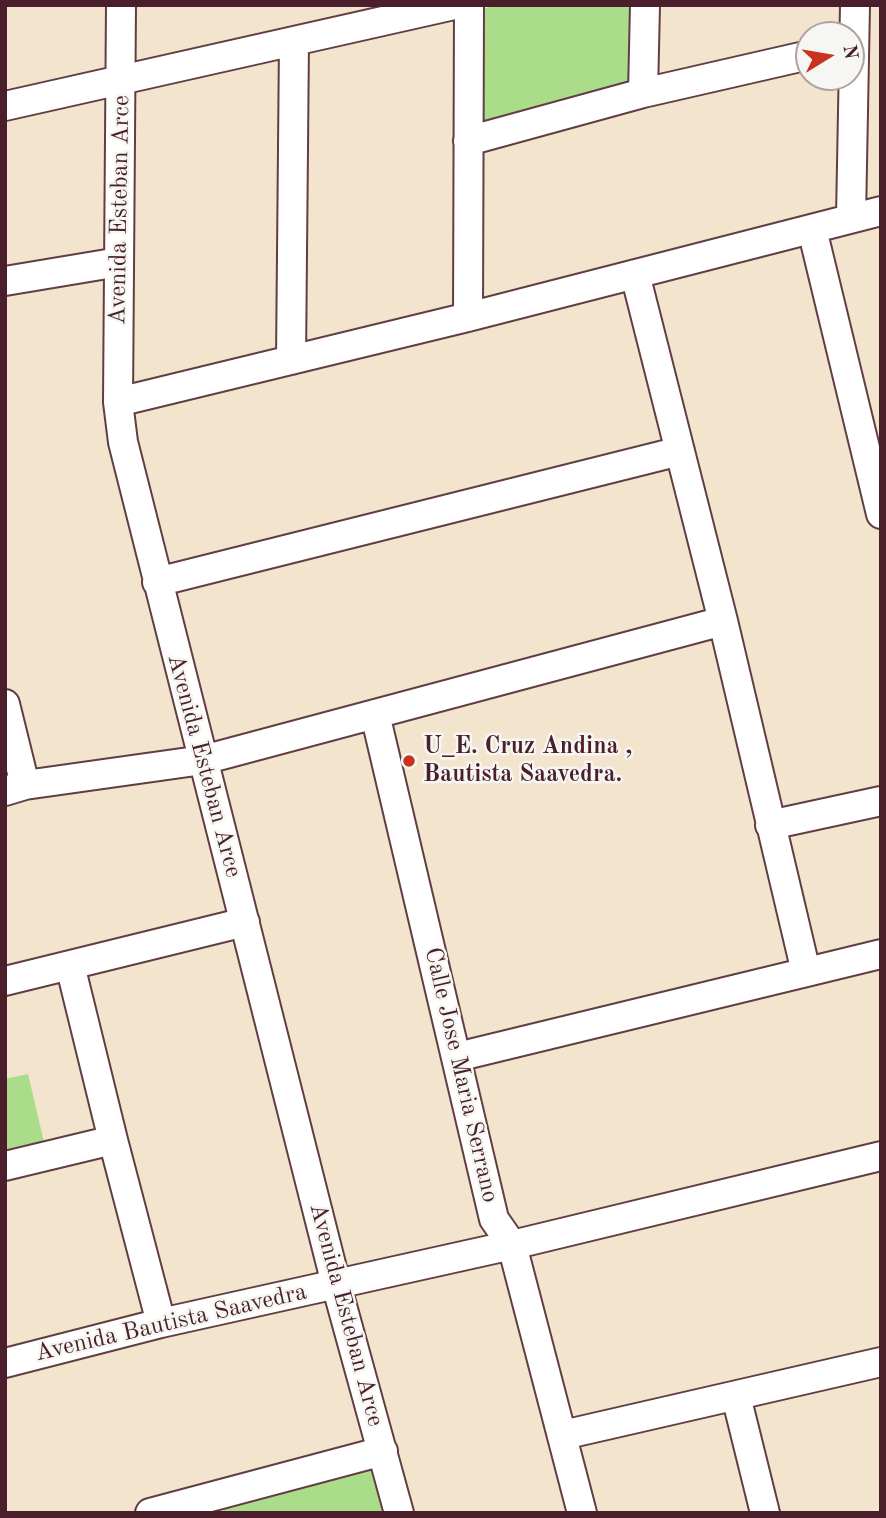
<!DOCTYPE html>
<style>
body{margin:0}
#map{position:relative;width:886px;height:1518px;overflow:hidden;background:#f3e4ce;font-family:"Old Standard TT",serif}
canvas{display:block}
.frame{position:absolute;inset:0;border:7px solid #4a1f2b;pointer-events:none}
.north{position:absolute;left:795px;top:21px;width:70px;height:70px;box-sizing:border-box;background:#f6f6f2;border:2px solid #b1a0a2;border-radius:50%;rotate:79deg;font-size:19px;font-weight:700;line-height:28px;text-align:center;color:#4a1f2b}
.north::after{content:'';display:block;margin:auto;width:24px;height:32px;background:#c8321e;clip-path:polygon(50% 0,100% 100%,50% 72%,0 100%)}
</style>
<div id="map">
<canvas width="886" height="1518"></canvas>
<div class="frame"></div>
<div class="north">N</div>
</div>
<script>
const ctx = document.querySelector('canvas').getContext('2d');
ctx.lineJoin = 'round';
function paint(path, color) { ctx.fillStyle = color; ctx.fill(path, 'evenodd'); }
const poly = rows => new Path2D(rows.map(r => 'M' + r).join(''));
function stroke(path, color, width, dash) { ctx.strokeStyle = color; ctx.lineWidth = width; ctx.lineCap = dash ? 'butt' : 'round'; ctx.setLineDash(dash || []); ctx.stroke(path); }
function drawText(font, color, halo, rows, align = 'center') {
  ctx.font = font + ' "Old Standard TT",serif'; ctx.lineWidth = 5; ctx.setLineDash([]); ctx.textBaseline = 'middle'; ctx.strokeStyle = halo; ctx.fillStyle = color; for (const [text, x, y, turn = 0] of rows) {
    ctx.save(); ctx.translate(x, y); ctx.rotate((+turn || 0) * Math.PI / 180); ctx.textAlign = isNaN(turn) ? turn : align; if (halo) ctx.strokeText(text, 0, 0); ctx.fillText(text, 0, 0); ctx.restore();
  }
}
const green = poly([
 [495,5,638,5,632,85,490,124,482,122,481,10],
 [28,1074,44,1142,5,1151,5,1079],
 [374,1461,388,1513,224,1513,222,1503]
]);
const minor = poly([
 [121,5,118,402,123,442,336,1284,399,1513],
 [643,93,645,5],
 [5,106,454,5],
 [468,141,643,93,809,55],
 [851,218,855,5],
 [812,229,881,514],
 [635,274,723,621,806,972],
 [5,281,119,262],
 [468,317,469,5],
 [291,360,294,41],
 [118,402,468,317,881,211],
 [157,582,680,451],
 [5,704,25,785],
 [375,714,494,1219,512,1245,582,1513],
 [5,791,25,785,203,760,723,621],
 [770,825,881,801],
 [70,965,113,1140,161,1323],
 [5,981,245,922],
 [457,1057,881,954],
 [5,1166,113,1140],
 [5,1363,161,1323,512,1245,881,1156],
 [736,1396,765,1513],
 [563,1435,881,1362],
 [150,1513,383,1451]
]);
const markers = [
 [409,761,7,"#c8321e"]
];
const streetNames = [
 ["Avenida Esteban Arce",120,210,-89],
 ["Avenida Esteban Arce",204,766,75],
 ["Calle Jose Maria Serrano",461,1075,77],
 ["Avenida Esteban Arce",346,1315,75],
 ["Avenida Bautista Saavedra",171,1323,-13]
];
const poiNames = [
 ["U_E. Cruz Andina ,",423,747],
 ["Bautista Saavedra.",423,775]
];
paint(green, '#abdc8a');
stroke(minor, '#633d43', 32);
stroke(minor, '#fff', 28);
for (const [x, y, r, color] of markers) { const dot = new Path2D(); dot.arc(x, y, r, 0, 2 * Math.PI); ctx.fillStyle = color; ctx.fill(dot); stroke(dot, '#f6f6f2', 2.5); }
drawText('24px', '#4a1f2b', '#f6f6f2', streetNames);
drawText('bold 24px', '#4a1f2b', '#f6f6f2', poiNames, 'left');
</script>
